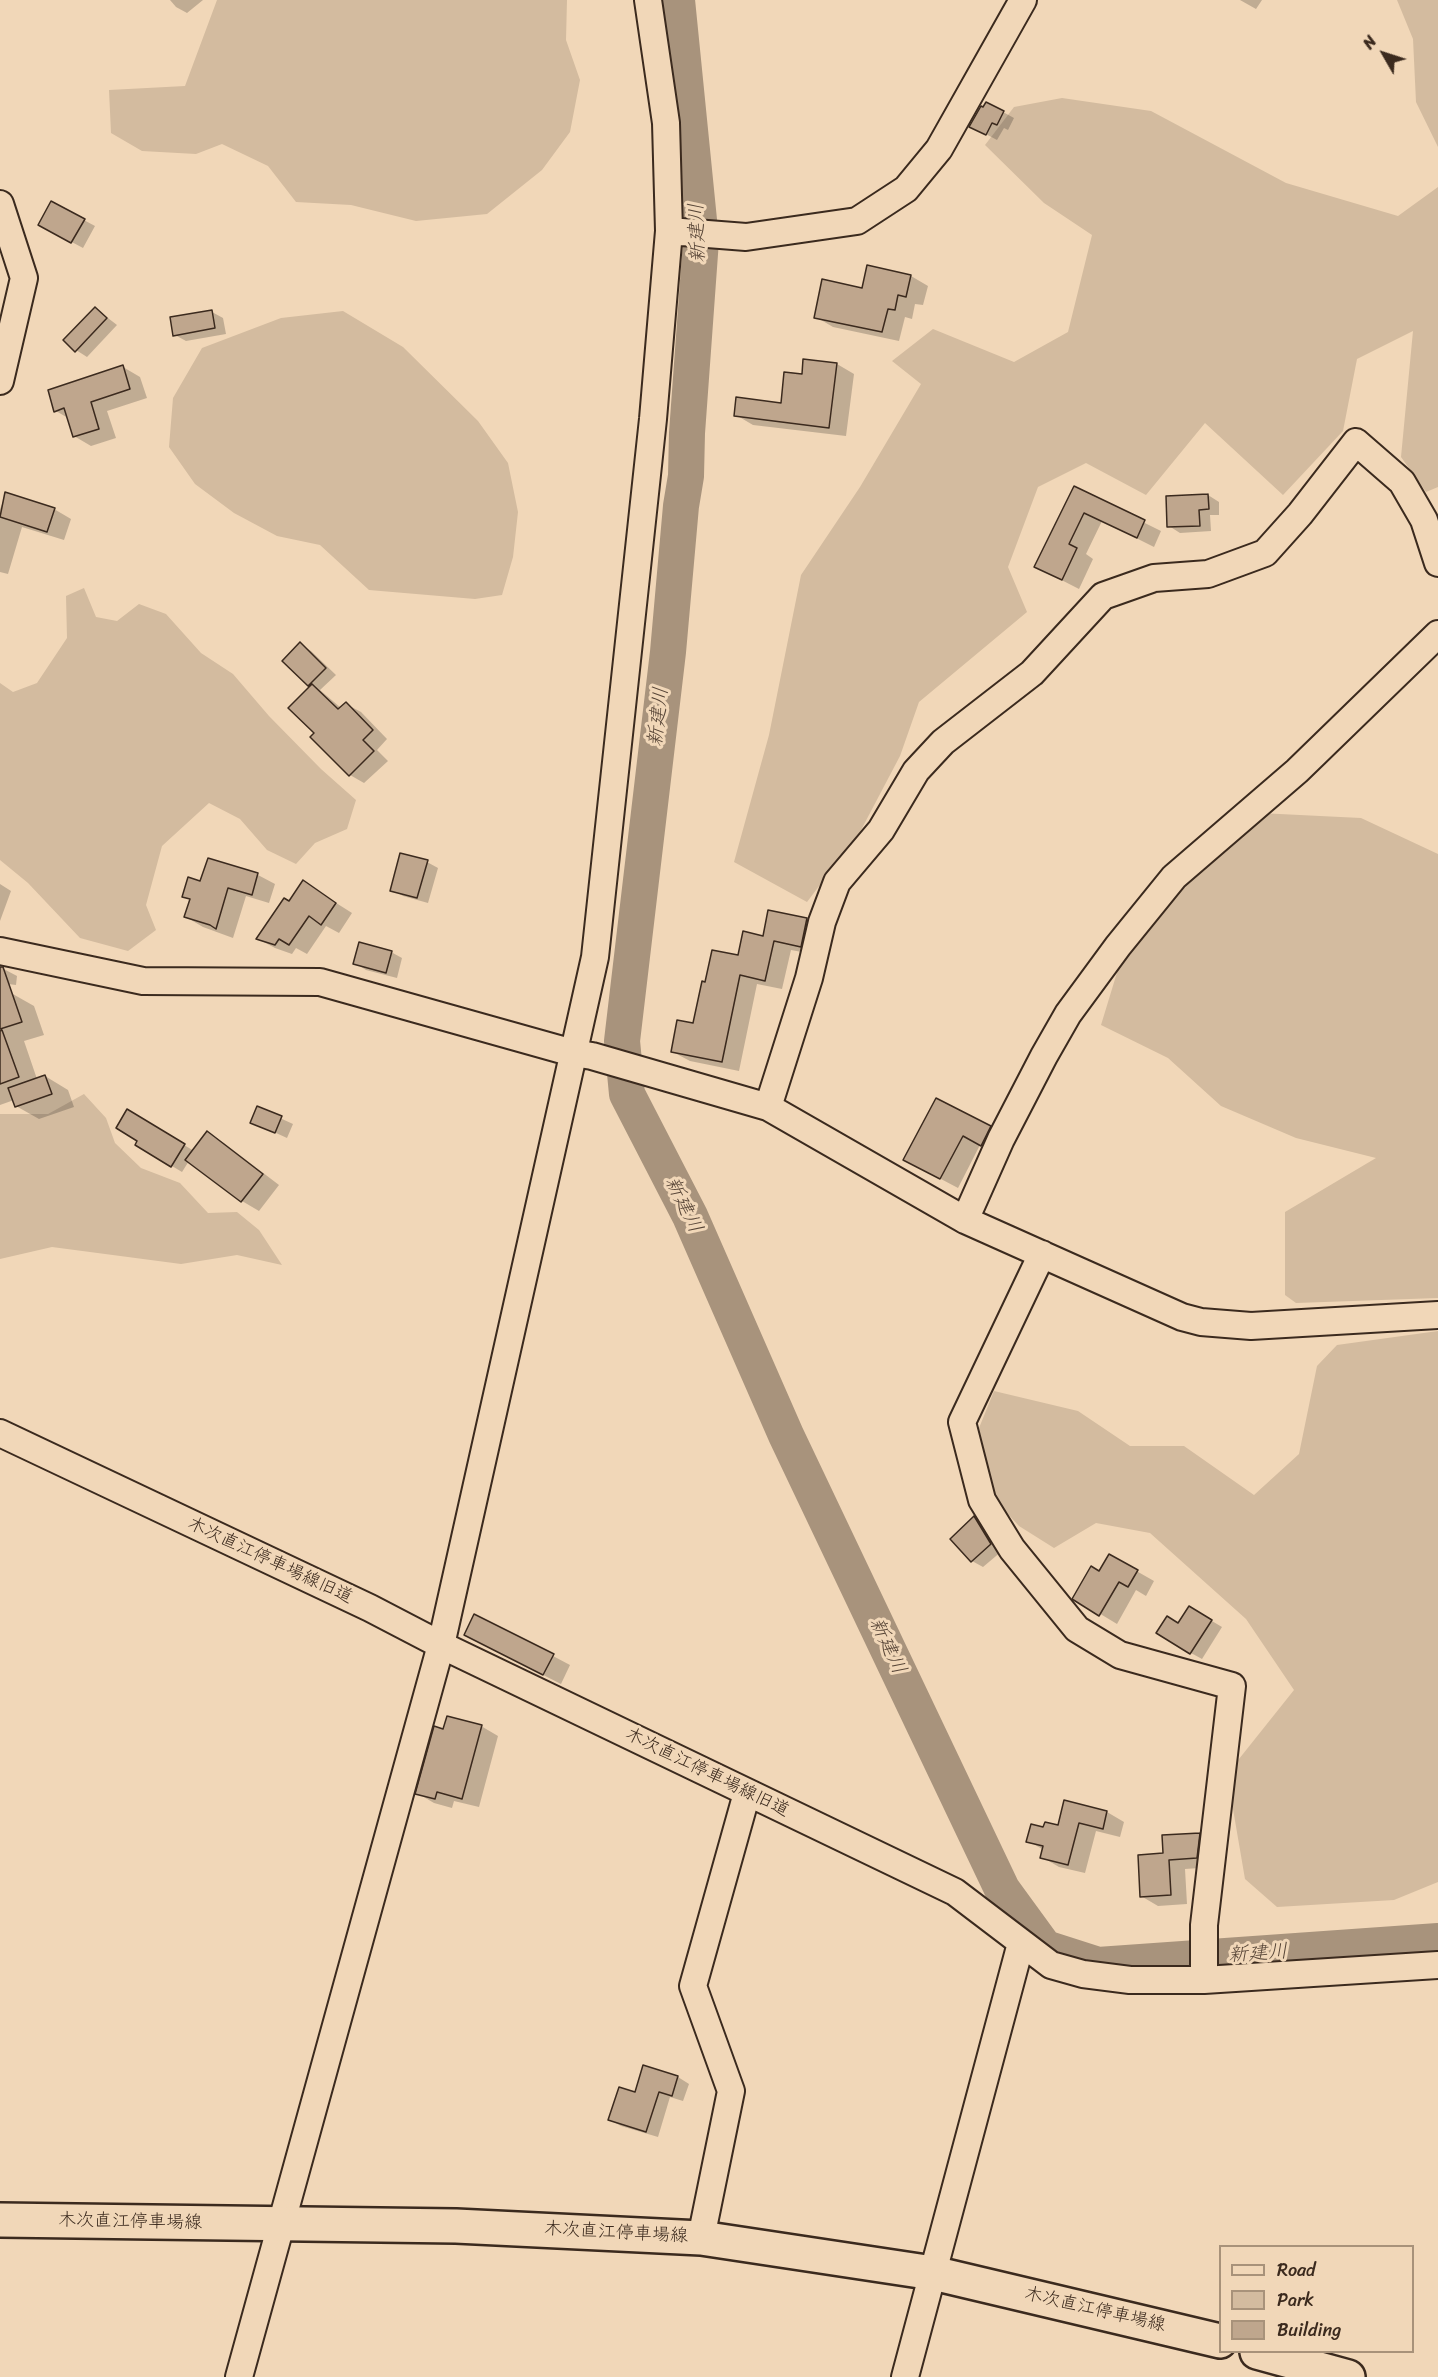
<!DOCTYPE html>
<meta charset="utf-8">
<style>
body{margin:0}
#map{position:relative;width:1438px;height:2377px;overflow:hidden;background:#f1d7b8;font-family:Sriracha,sans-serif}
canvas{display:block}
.legend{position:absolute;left:1219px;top:2245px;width:195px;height:108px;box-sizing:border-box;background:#f1d7b8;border:2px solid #a8927a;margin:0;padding:8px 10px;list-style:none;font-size:18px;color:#3b2a1e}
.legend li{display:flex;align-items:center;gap:12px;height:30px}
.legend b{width:30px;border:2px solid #a8927a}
.north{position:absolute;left:1354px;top:24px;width:60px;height:60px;-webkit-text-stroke:4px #f1d7b8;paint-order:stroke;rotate:309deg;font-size:16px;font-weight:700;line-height:24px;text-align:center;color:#3b2a1e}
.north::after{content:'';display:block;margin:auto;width:21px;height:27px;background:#3b2a1e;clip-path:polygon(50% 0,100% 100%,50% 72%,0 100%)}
</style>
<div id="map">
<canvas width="1438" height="2377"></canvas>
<ul class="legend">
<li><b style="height:8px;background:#f1d7b8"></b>Road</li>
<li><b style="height:16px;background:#d3bb9f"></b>Park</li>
<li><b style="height:16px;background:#bfa68d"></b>Building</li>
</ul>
<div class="north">N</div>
</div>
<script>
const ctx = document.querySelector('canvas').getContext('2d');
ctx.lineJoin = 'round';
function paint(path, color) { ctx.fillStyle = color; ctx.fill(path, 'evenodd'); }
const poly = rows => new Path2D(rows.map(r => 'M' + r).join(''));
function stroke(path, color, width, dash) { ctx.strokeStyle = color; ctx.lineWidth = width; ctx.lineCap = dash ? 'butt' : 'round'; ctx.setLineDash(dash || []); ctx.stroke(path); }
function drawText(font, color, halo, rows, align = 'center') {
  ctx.font = font + ' Sriracha,"Klee One",sans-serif'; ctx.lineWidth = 6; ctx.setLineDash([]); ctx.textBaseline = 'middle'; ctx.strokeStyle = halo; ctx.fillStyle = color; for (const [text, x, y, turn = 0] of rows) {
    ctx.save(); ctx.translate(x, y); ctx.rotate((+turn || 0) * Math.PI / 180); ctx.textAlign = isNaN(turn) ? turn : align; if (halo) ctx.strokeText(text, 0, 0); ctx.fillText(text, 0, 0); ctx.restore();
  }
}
const green = poly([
 [217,0,567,0,566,40,580,80,570,132,542,170,487,214,416,221,351,205,296,202,268,166,222,144,196,154,142,151,111,133,109,90,185,86],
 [1397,0,1438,0,1438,147,1416,102,1413,39],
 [1062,98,1151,111,1286,183,1398,216,1438,187,1438,487,1426,492,1401,457,1413,331,1357,359,1343,431,1283,495,1205,423,1146,495,1086,463,1038,487,1008,567,1027,612,919,702,900,756,860,832,807,902,734,862,769,735,801,575,860,487,921,384,892,361,933,329,1014,362,1068,332,1092,235,1044,203,985,145,1014,107],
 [343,311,403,347,478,421,508,463,518,512,513,557,502,595,475,599,369,590,320,545,277,536,234,513,195,484,169,447,173,398,202,348,281,318],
 [84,588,96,617,117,621,139,604,166,614,201,653,233,674,269,716,321,769,356,800,347,829,315,843,296,864,267,850,240,819,209,803,162,846,146,905,156,930,128,951,80,938,28,883,0,860,0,683,13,692,37,683,67,638,66,596],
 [1259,813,1361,818,1438,854,1438,1298,1296,1303,1285,1295,1285,1212,1376,1158,1296,1138,1221,1106,1168,1058,1101,1025,1119,966,1178,891],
 [84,1094,106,1118,115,1143,141,1168,180,1183,208,1213,237,1212,259,1230,282,1265,237,1255,181,1264,52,1247,0,1259,0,1114,48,1114],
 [1438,1331,1438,1882,1394,1900,1277,1907,1245,1879,1227,1774,1294,1690,1246,1619,1150,1533,1096,1523,1054,1548,1019,1526,991,1496,979,1428,994,1391,1078,1411,1130,1446,1184,1446,1254,1495,1299,1454,1317,1366,1337,1345]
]);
const shadow = poly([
 [170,0,203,0,187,13,176,7],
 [1240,0,1262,0,1256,9],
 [1003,112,1014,118,1008,130,1004,128,997,140,982,132],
 [52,203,95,226,83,248,40,225],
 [911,276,928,286,923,305,915,304,912,319,905,317,899,341,833,327,816,317,863,289],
 [95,308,117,325,87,357,76,350],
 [212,312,223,318,226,334,186,341,175,335],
 [837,364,854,374,846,436,753,425,736,415,782,405,803,376],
 [123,367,140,377,147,398,107,411,116,438,91,446,74,436,68,418,56,411],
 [1074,488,1161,531,1154,547,1102,521,1086,554,1093,559,1079,589,1036,567],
 [6,494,54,509,71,519,64,540,22,527,8,574,0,572,0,509],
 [1208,495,1219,502,1219,515,1210,515,1211,531,1180,533,1169,526],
 [300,644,311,651,336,675,320,690,341,708,346,704,361,712,387,739,377,750,388,761,364,783,350,775,316,733,311,687,308,685],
 [209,860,258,875,275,884,269,903,246,896,233,938,203,927,186,917,191,900,184,896,201,883],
 [427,862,438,868,428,903,403,896,392,890],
 [303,882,352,913,339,933,326,926,307,954,296,948,292,954,275,948,258,939,289,903],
 [0,884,11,891,0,921],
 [770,912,807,920,824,930,818,955,791,950,782,989,757,984,739,1071,690,1061,673,1052,695,1025,706,984,764,938],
 [391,952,402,958,397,978,366,970,355,963],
 [0,967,17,976,16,985,0,983],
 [11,993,34,1006,44,1035,24,1041,37,1079,45,1076,68,1090,74,1107,39,1119,16,1106,14,1100,0,1105,0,996],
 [936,1100,1007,1138,999,1155,980,1145,958,1188,922,1169],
 [258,1108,293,1124,287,1138,252,1122],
 [128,1111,194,1151,207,1133,224,1143,279,1185,259,1211,242,1201,189,1161,182,1172,137,1145,139,1141],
 [975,1518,986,1524,1002,1551,983,1567,972,1561],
 [1110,1556,1154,1581,1146,1596,1136,1590,1117,1624,1074,1598,1100,1573],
 [1190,1608,1222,1627,1202,1659,1191,1653],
 [482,1644,553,1656,570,1665,561,1684],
 [481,1726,498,1736,479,1807,454,1801,452,1808,434,1803,417,1793,445,1730],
 [1065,1802,1107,1812,1124,1822,1120,1837,1096,1831,1085,1873,1059,1867,1042,1857,1044,1850,1028,1841,1045,1829,1059,1827],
 [1199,1834,1216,1844,1214,1867,1185,1869,1187,1904,1158,1906,1141,1896,1165,1855],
 [644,2067,678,2077,689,2084,683,2101,670,2097,658,2137,621,2126,610,2120,636,2094]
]);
const river = poly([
 [677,0,701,240,687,433,686,476,681,506,668,652,622,1041,627,1094,690,1216,786,1435,1002,1889,1045,1948,1098,1965,1438,1941]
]);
const building = poly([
 [986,102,1004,111,997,125,992,123,986,135,969,127,981,106,983,107,986,102],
 [51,201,85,219,71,243,38,225,51,201],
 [867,265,911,275,906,297,898,295,895,310,888,309,882,332,814,318,822,279,862,288,867,265],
 [95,307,107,318,75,352,63,340,95,307],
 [212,310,215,328,173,336,170,317,212,310],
 [803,359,837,363,829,428,734,416,736,397,781,403,784,372,802,374,803,359],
 [123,365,130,389,91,402,99,429,73,437,64,408,54,412,48,390,123,365],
 [1074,486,1145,520,1137,538,1084,513,1069,544,1077,548,1062,580,1034,567,1074,486],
 [5,492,55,508,47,532,0,517,5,492],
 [1208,494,1209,509,1199,510,1200,526,1167,527,1166,496,1208,494],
 [300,642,326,668,308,686,282,661,300,642],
 [312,684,338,709,346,702,373,730,363,740,374,751,349,776,310,737,314,733,288,708,312,684],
 [400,853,428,860,417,898,390,891,400,853],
 [208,858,258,873,252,895,228,888,216,929,210,925,184,917,190,899,182,897,188,877,200,881,208,858],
 [303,880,336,903,321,925,309,916,289,945,279,939,275,945,256,939,284,898,289,901,303,880],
 [768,910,807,918,801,947,774,941,765,981,740,975,722,1062,671,1052,677,1020,693,1023,702,981,705,982,712,950,738,955,743,931,763,936,768,910],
 [359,942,392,951,386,973,353,964,359,942],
 [0,967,3,967,22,1022,0,1029,0,967],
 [2,1030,19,1077,0,1084,0,1031,2,1030],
 [45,1075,52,1094,15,1107,8,1088,45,1075],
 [936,1098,991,1126,981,1146,963,1136,940,1179,903,1160,936,1098],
 [257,1106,282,1116,275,1133,250,1123,257,1106],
 [127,1109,185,1144,171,1167,135,1145,137,1141,116,1128,127,1109],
 [207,1131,263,1174,241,1202,185,1160,207,1131],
 [974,1516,991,1544,971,1562,950,1539,974,1516],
 [1109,1554,1138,1570,1128,1587,1119,1582,1099,1616,1072,1599,1091,1566,1099,1571,1109,1554],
 [1189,1606,1212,1620,1190,1654,1156,1633,1167,1616,1178,1623,1189,1606],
 [474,1614,554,1654,543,1675,464,1635,474,1614],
 [447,1716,482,1725,462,1799,437,1792,435,1799,415,1794,434,1726,443,1729,447,1716],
 [1064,1800,1107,1811,1103,1829,1079,1823,1068,1865,1040,1858,1043,1846,1026,1842,1031,1824,1043,1827,1045,1822,1058,1825,1064,1800],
 [1200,1833,1197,1858,1169,1860,1171,1895,1140,1897,1138,1855,1163,1853,1162,1835,1200,1833],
 [643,2065,678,2076,672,2096,659,2092,646,2132,608,2120,619,2087,635,2092,643,2065]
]);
const minor = poly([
 [0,204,24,278,0,381],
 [669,231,746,237,857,221,906,189,939,149,1023,0],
 [0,951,143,981,320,982,573,1053,592,1056,768,1107,965,1220,1182,1317,1201,1322,1251,1326,1438,1315],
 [768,1107,809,978,822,922,837,882,881,830,916,771,943,742,1032,673,1103,596,1154,578,1208,574,1265,553,1300,514,1356,442,1402,482,1424,520,1438,563],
 [965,1220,1001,1139,1044,1056,1068,1014,1118,946,1174,877,1297,771,1438,634],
 [1042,1254,962,1422,982,1500,1012,1549,1077,1629,1120,1655,1232,1686,1204,1925,1204,1980],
 [0,1433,370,1608,441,1645,955,1892,1051,1965,1083,1974,1130,1980,1204,1980,1438,1965],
 [701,2238,731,2091,693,1986,747,1793],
 [239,2377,441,1645,595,957,653,419,669,231,666,123,648,0],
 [905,2377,1021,1943]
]);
const major = poly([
 [0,2220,456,2226,701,2238,933,2273,1220,2341],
 [1257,2352,1348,2377]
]);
const streetNames = [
 ["木次直江停車場線旧道",270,1561,25],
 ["木次直江停車場線旧道",707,1773,26],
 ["木次直江停車場線",130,2222,1],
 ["木次直江停車場線",616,2233,3],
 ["木次直江停車場線",1095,2310,13]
];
const waterNames = [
 ["新建川",698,233,-92],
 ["新建川",659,717,-84],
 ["新建川",683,1205,64],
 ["新建川",887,1646,65],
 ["新建川",1258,1954,-4]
];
paint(green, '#d3bb9f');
paint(shadow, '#0003');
stroke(river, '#a8937c', 36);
paint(building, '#bfa68d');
stroke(building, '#3b2a1e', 1.5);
stroke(minor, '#3b2a1e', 30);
stroke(major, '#3b2a1e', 38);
stroke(minor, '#f1d7b8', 26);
stroke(major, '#f1d7b8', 33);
drawText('18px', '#3b2a1e', '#f1d7b8', streetNames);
drawText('italic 20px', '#564436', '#f1d7b8', waterNames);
</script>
